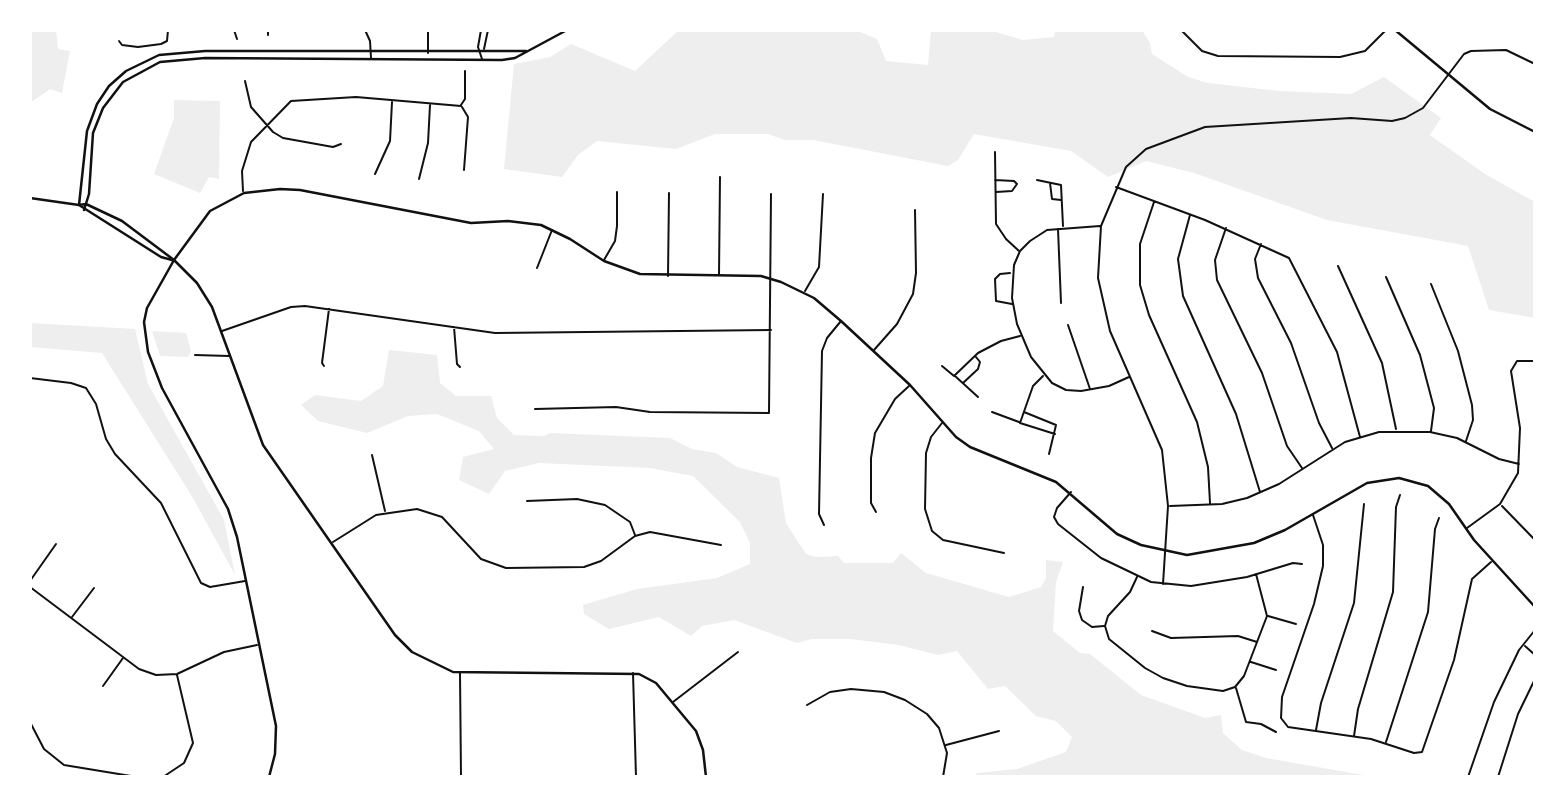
<!DOCTYPE html>
<style>
body{margin:0}
#map{position:relative;width:1565px;height:807px;overflow:hidden;background:#fff;font-family:Overpass,sans-serif}
canvas{display:block}
.frame{position:absolute;inset:0;border:32px solid #fff;pointer-events:none}
</style>
<div id="map">
<canvas width="1565" height="807"></canvas>
<div class="frame"></div>
</div>
<script>
const ctx = document.querySelector('canvas').getContext('2d');
ctx.lineJoin = 'round';
function paint(path, color) { ctx.fillStyle = color; ctx.fill(path, 'evenodd'); }
const poly = rows => new Path2D(rows.map(r => 'M' + r).join(''));
function stroke(path, color, width, dash) { ctx.strokeStyle = color; ctx.lineWidth = width; ctx.lineCap = dash ? 'butt' : 'round'; ctx.setLineDash(dash || []); ctx.stroke(path); }
const green = poly([
 [30,30,56,30,58,49,70,51,62,93,50,89,30,103],
 [679,30,855,30,877,39,886,61,928,65,931,30,989,30,1023,40,1054,37,1055,30,1142,30,1150,43,1152,54,1188,77,1208,83,1279,91,1351,94,1384,77,1441,118,1430,135,1485,174,1535,202,1535,318,1489,310,1468,246,1327,220,1194,173,1146,161,1108,177,1071,151,974,134,958,160,948,166,813,140,785,140,768,134,715,134,676,149,597,141,578,155,562,177,504,169,514,64,550,57,571,44,635,71],
 [174,100,220,101,219,179,209,177,200,193,154,174,174,118],
 [30,323,135,329,148,384,224,520,235,575,193,498,102,353,30,347],
 [152,331,186,333,191,351,188,357,160,356],
 [389,350,437,355,440,383,456,396,491,396,497,418,514,435,544,436,550,433,670,438,692,449,716,453,737,467,779,478,786,523,806,554,816,557,838,556,844,563,893,563,901,553,926,573,1009,597,1041,587,1046,578,1046,560,1063,562,1056,582,1053,631,1080,653,1090,654,1141,695,1205,718,1221,715,1223,733,1242,750,1266,758,1375,777,973,777,977,773,1017,769,1066,752,1072,737,1056,721,1036,716,1005,686,988,689,957,651,938,655,899,645,850,639,812,639,797,643,734,620,702,626,691,636,659,617,609,629,584,614,583,605,637,589,717,578,750,564,750,543,740,522,693,476,650,468,539,463,505,471,489,494,459,480,463,457,494,449,479,431,437,414,408,416,367,433,318,421,301,405,315,395,361,401,383,386]
]);
const minor = poly([
 [234,30,237,39],
 [268,30,268,35],
 [365,30,370,41,371,58],
 [481,30,478,47,482,59],
 [1181,30,1202,51,1218,56,1340,57,1365,51,1386,30],
 [119,41,122,45,138,47,161,44,167,41,168,30],
 [484,49,488,30],
 [428,53,428,30],
 [245,81,251,107,273,132,283,138,333,147,341,144],
 [461,105,465,99,465,71],
 [462,107,468,117,464,170],
 [995,152,996,224,1006,239,1019,251],
 [375,174,390,141,392,102],
 [419,179,428,143,430,105],
 [995,180,1014,181,1017,184,1012,191,996,192],
 [1037,180,1061,185,1063,226],
 [1050,183,1052,199,1061,200],
 [1116,187,1205,220,1289,258,1337,352,1360,437],
 [243,191,242,171,251,142,291,101,356,97,461,106],
 [1154,202,1140,244,1140,285,1149,315,1197,422,1208,467,1210,503],
 [1190,215,1178,259,1183,296,1236,414,1260,492],
 [1100,226,1047,230,1030,241,1020,251,1014,265,1012,298,1017,324,1031,357,1052,383,1066,390,1081,391,1109,386,1129,377],
 [1226,228,1215,260,1217,280,1262,373,1287,446,1302,468],
 [1058,229,1061,303],
 [1261,244,1255,259,1258,278,1291,343,1319,423,1332,448],
 [604,260,615,241,617,226,617,192],
 [1338,266,1382,363,1396,429],
 [537,268,552,230],
 [1010,273,1000,274,995,279,996,301,1012,304],
 [719,275,720,177],
 [668,276,669,193],
 [1386,277,1420,355,1434,408,1431,431],
 [1431,284,1458,351,1472,405,1473,420,1466,441],
 [805,291,819,267,823,194],
 [1068,325,1090,389],
 [454,327,457,364,460,367],
 [222,331,291,307,305,306,495,333,771,330],
 [874,350,897,324,913,294,916,273,915,210],
 [195,355,229,356],
 [324,366,322,363,329,309],
 [942,366,954,376,978,353,1001,341,1020,336],
 [955,376,978,397],
 [1043,376,1033,386,1020,423,1055,434],
 [30,378,71,383,86,388,96,404,106,439,115,454,161,503,201,583,210,587,245,581],
 [963,383,978,369,980,362,976,357],
 [535,409,616,407,650,412,769,413,771,194],
 [992,412,1019,422],
 [1024,412,1056,425,1049,454],
 [942,423,931,437,926,453,925,509,932,531,943,540,1004,553],
 [372,455,385,511],
 [1071,492,1057,508,1054,517,1058,524,1101,558,1151,582,1191,586,1247,577,1293,563,1302,564],
 [527,501,577,499,605,505,630,522,635,535],
 [1170,506,1222,504,1247,498,1279,484,1345,442,1379,432,1430,432,1457,438,1499,459,1519,464],
 [1502,506,1535,540],
 [876,512,871,503,871,458,875,433,895,399,909,386],
 [1313,515,1323,545,1323,566,1314,604,1282,697,1281,718,1288,727,1371,739,1414,753,1422,752,1454,660,1472,579,1491,562],
 [824,525,819,514,822,351,827,338,841,321],
 [1467,528,1500,504,1518,473,1520,428,1511,371,1517,361,1535,361],
 [333,542,376,515,417,509,442,517,481,559,506,568,584,567,601,561,635,536,650,532,721,545],
 [1137,577,1130,592,1108,616,1105,626,1109,639,1145,668,1163,678,1187,686,1223,691,1235,687,1244,676,1267,616,1256,574],
 [30,581,56,544],
 [1163,584,1168,506,1162,450,1110,331,1098,278,1101,226,1126,167,1146,149,1205,127,1351,118,1392,121,1405,118,1423,108,1464,54,1471,51,1506,50,1535,64],
 [30,587,139,669,156,675,177,674,224,652,257,645],
 [1083,587,1079,611,1082,620,1092,627,1104,626],
 [1268,616,1296,624],
 [72,617,94,588],
 [1152,631,1171,638,1238,636,1257,642],
 [1525,646,1535,655],
 [1251,662,1276,670],
 [460,673,461,777],
 [633,673,636,777],
 [103,686,123,658],
 [1236,688,1246,722,1261,724,1276,732],
 [673,702,738,652],
 [807,705,830,692,851,689,884,692,905,700,927,714,939,728,947,753,943,777],
 [30,722,44,749,64,765,137,777],
 [1316,730,1321,703,1354,603,1364,504],
 [1354,736,1358,709,1393,592,1396,507,1400,495],
 [1386,742,1428,612,1435,529,1439,518],
 [946,745,999,731],
 [163,777,184,763,193,743,177,675],
 [1468,777,1494,702,1519,650,1535,630],
 [1498,777,1518,714,1535,679]
]);
const tertiary = poly([
 [1395,30,1490,109,1535,132],
 [30,198,79,205],
 [706,777,703,750,696,731,656,683,639,674,453,672,412,652,395,635,263,445,212,307,197,283,174,260,210,211,244,193,280,189,300,190,471,223,508,221,541,225,570,239,604,261,640,274,761,276,781,282,814,298,841,321,910,385,956,437,970,447,1056,482,1117,534,1141,545,1187,555,1254,543,1285,530,1367,483,1399,478,1428,486,1449,504,1474,540,1535,607]
]);
const secondary = poly([
 [79,205,87,131,97,104,109,86,126,71,159,55,205,51,526,51],
 [79,205,86,204,122,221,174,260],
 [79,205,161,257,172,260],
 [84,210,89,194,93,133,103,108,123,82,160,62,205,58,502,60,515,58,567,30],
 [174,260,147,308,144,322,148,352,162,388,228,509,237,537,276,726,275,754,269,777]
]);
paint(green, '#eee');
stroke(minor, '#111', 2);
stroke(tertiary, '#111', 2.5);
stroke(secondary, '#111', 2.5);
</script>
